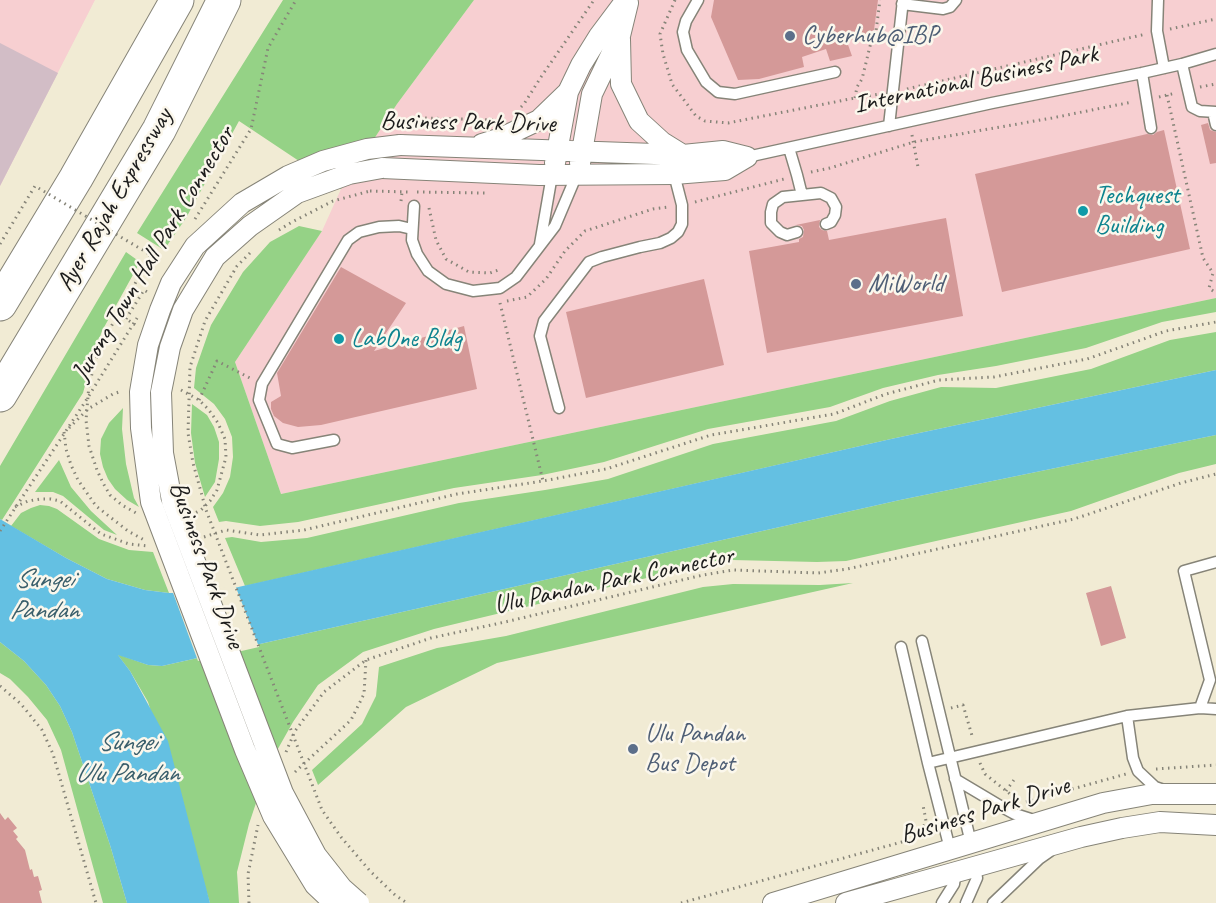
<!DOCTYPE html>
<style>
body{margin:0}
canvas{display:block;background:#f1ebd4}
</style>
<canvas width="1216" height="903"></canvas>
<script>
const ctx = document.querySelector('canvas').getContext('2d');
ctx.lineJoin = 'round';
function paint(path, color) { ctx.fillStyle = color; ctx.fill(path, 'evenodd'); }
const poly = rows => new Path2D(rows.map(r => 'M' + r).join(''));
function stroke(path, color, width, dash) { ctx.strokeStyle = color; ctx.lineWidth = width; ctx.lineCap = dash ? 'butt' : 'round'; ctx.setLineDash(dash || []); ctx.stroke(path); }
function drawText(font, color, halo, rows, align = 'center') {
  ctx.font = font + ' Caveat,sans-serif'; ctx.lineWidth = 5; ctx.setLineDash([]); ctx.textBaseline = 'middle'; ctx.strokeStyle = halo; ctx.fillStyle = color; for (const [text, x, y, turn = 0] of rows) {
    ctx.save(); ctx.translate(x, y); ctx.rotate((+turn || 0) * Math.PI / 180); ctx.textAlign = isNaN(turn) ? turn : align; if (halo) ctx.strokeText(text, 0, 0); ctx.fillText(text, 0, 0); ctx.restore();
  }
}
const built = poly([
 [0,0,95,0,0,186],
 [474,0,1216,0,1216,298,281,494,235,362,322,231,341,189,397,104]
]);
const industrial = poly([
 [0,43,58,73,0,186]
]);
const green = poly([
 [283,0,474,0,397,104,341,189,239,121,186,218,164,250,137,233],
 [299,226,322,231,235,362,281,494,1216,298,1216,312,1162,322,1086,348,996,366,938,375,883,388,830,407,708,429,604,462,542,475,454,488,298,522,260,526,226,521,219,522,213,507,223,493,230,477,233,457,232,437,225,419,214,404,194,388,196,368,211,325,243,272,270,242],
 [126,252,140,262,102,331,92,360,83,393,2,520,0,519,0,466],
 [1216,332,1216,370,891,439,245,586,225,538,232,537,261,542,307,538,459,503,545,490,608,479,713,444,836,421,890,401,941,387,996,388,1091,369,1170,340],
 [192,404,207,415,214,427,219,442,219,459,215,482,205,497,195,463,191,433],
 [123,408,122,429,126,464,134,498,139,507,127,500,115,489,108,479,103,467,100,454,101,439,109,423],
 [1216,435,1216,464,1179,473,1071,511,846,561,817,562,732,560,701,565,434,629,363,652,318,685,293,722,275,754,262,785,249,824,237,872,239,903,210,903,148,702,130,671,117,654,148,665,162,666,900,500],
 [59,460,71,487,91,511,117,535,104,530,63,496,53,492,35,492],
 [40,505,49,506,57,509,99,539,129,550,153,552,169,593,145,590,107,579,66,558,11,526,21,513,31,508],
 [853,583,497,663,406,707,318,785,312,770,362,724,376,696,379,667,437,648,506,636,703,587,733,584,820,585],
 [0,642,24,661,46,685,60,706,72,732,110,845,127,903,103,903,61,750,47,720,28,697,10,679,0,673]
]);
const water = poly([
 [1216,370,1216,435,900,500,162,666,148,665,118,655,130,671,168,741,210,903,127,903,110,845,72,732,60,706,46,685,24,661,0,642,0,519,66,558,107,579,145,590,169,593,212,593,891,439]
]);
const pier = poly([
 [235,585,259,647,198,661,172,590,211,590]
]);
const building = poly([
 [714,0,878,0,874,30,847,42,852,56,830,61,826,49,802,57,804,67,759,79,738,80,711,17],
 [1208,123,1210,130,1216,132,1216,163,1210,164,1201,125],
 [1164,130,1190,249,1002,292,975,174,1147,134,1153,135,1157,132],
 [946,218,963,316,767,353,749,251,799,242,799,239,803,237,804,230,802,226,796,225,820,220,819,227,822,230,827,231,829,240],
 [341,267,406,303,374,351,464,326,477,389,321,425,298,427,283,423,274,416,271,409,271,402,281,396,277,373],
 [704,279,724,365,586,398,566,312],
 [1111,586,1126,638,1101,646,1086,593],
 [0,813,5,820,8,817,17,828,13,831,18,837,16,839,25,850,30,870,32,869,34,877,38,876,42,890,39,891,42,903,0,903]
]);
const path = poly([
 [675,0,660,34,663,54,672,84,696,116,705,121,728,123,855,98,880,94],
 [1170,29,1216,19],
 [1200,87,1216,84],
 [907,89,1146,34],
 [1167,95,1203,258,1213,273,1209,288,1216,293],
 [1159,97,1176,93],
 [855,98,857,87,862,79,872,38,876,31,880,0],
 [521,107,524,104,541,77,594,0],
 [409,125,419,122,424,118,496,120],
 [912,135,918,167],
 [811,172,830,168,914,142,1052,118,1132,102],
 [370,191,410,192],
 [417,192,485,193],
 [401,201,402,192],
 [695,202,784,179],
 [429,208,436,240,446,259,469,272,490,273,501,269],
 [195,219,251,129,268,48,296,0],
 [507,301,527,297,546,279,565,251,585,231,653,209,668,207],
 [500,303,543,481],
 [126,319,144,290,149,293],
 [181,390,199,400,209,410,218,423,225,439,226,457,217,490,210,501,201,510,195,513],
 [199,400,217,361,250,378],
 [69,428,88,409,113,394,122,391],
 [64,432,66,449,71,465,78,480,96,506,128,531,146,541],
 [15,507,28,501,40,499,51,499,60,501,101,534,129,544,148,546],
 [0,531,85,402,137,318],
 [204,537,226,530,260,535,304,530,457,494,543,481,606,469,711,435,834,414,886,394,939,380,994,377,1087,359,1166,331,1216,322],
 [0,686,21,704,42,730,53,754,96,903],
 [951,708,963,705,973,739],
 [286,752,295,731,324,692,366,660,431,638,505,622,703,575,733,570,818,573,847,569,1074,519,1181,483,1216,474],
 [980,763,985,774,1010,794],
 [1156,769,1216,765],
 [295,772,351,720,364,694,366,660],
 [1006,791,1016,777],
 [1026,802,1126,774],
 [919,837,926,821,923,805],
 [249,903,248,874,258,825],
 [681,903,909,840]
]);
const lane = poly([
 [698,0,686,21,683,32,687,50,706,82,718,92,735,94,835,72],
 [1158,0,1157,31,1164,68],
 [902,4,943,9,950,7,956,0],
 [1182,64,1192,107,1200,111,1216,112],
 [1142,73,1151,128],
 [1213,112,1216,125],
 [889,126,903,0],
 [789,148,797,175,802,195],
 [747,157,992,103,1142,73,1182,64,1216,54],
 [414,206,412,240,417,254,428,271,446,284,473,291,500,288,516,277,555,226,577,174],
 [797,232,787,235,780,232,771,223,771,212,773,204,783,197,821,193,831,198,836,207,835,215,831,222,826,224],
 [540,244,552,175],
 [559,408,540,336,544,321,589,262,602,257,640,247,660,243,671,238,678,232,682,224,682,205,674,174],
 [334,440,292,448,277,444,259,400,262,384,348,240,359,232,379,227,399,226,412,229],
 [922,641,971,843],
 [901,647,928,763,950,849],
 [1200,708,1210,680,1184,571,1216,562],
 [1127,716,1133,758,1138,771,1155,787,1164,790],
 [928,763,1127,716,1200,708,1216,709],
 [955,779,1002,807,1015,814,1037,821],
 [942,903,954,884,956,871],
 [966,903,977,878,975,866],
 [993,903,1039,859,1049,852]
]);
const street = poly([
 [620,39,621,84,639,121,662,142,683,155],
 [482,144,501,138,539,120,568,92],
 [400,145,683,155,723,151,747,157],
 [555,163,568,92,581,65,599,36,626,0],
 [580,163,592,94,620,36,628,3],
 [382,168,539,175,674,174,725,170,747,157],
 [773,903,1103,803,1152,794,1216,794],
 [846,903,1081,837,1122,828,1160,822,1216,825]
]);
const highway = poly([
 [0,304,76,178,177,0],
 [0,395,159,130,224,0]
]);
const pathBridge = poly([
 [279,230,292,222,333,201,370,191],
 [0,244,35,186,151,255,107,334,96,359,89,385,86,420,89,446,97,470,103,483,110,495,122,505,136,513],
 [250,253,237,266,205,321,190,367,188,433,193,463,206,510,322,810,341,837,370,871,395,895,407,903],
 [119,314,137,326]
]);
const streetBridge = poly([
 [334,903,315,885,273,816,245,750,151,502,141,428,140,392,148,345,160,310,171,283,195,246,242,203,288,176,323,161,367,149,400,145],
 [359,903,342,888,316,855,283,793,172,501,163,453,161,392,170,347,183,310,215,257,250,226,297,193,349,174,382,168]
]);
const markers = [
 [790,36,6,"#5c6f8a"],
 [1083,211,6,"#0f9aa8"],
 [856,284,6,"#5c6f8a"],
 [339,339,6,"#0f9aa8"],
 [633,749,6,"#5c6f8a"]
];
const serviceNames = [
 ["Cyberhub@IBP",802,36],
 ["MiWorld",868,284],
 ["Ulu Pandan",645,734],
 ["Bus Depot",645,764]
];
const streetNames = [
 ["International Business Park",976,80,-12],
 ["Business Park Drive",468,123,1],
 ["Ayer Rajah Expressway",115,200,-60],
 ["Jurong Town Hall Park Connector",154,254,-59],
 ["Business Park Drive",206,565,70],
 ["Ulu Pandan Park Connector",614,581,-12],
 ["Business Park Drive",985,811,-17]
];
const cultureNames = [
 ["Techquest",1095,196],
 ["Building",1095,226],
 ["LabOne Bldg",351,339]
];
const waterNames = [
 ["Sungei",44,580],
 ["Pandan",44,611],
 ["Sungei",127,743],
 ["Ulu Pandan",127,774]
];
paint(built, '#f7cfd1');
paint(industrial, '#d2bdc6');
paint(green, '#95d286');
paint(water, '#64c0e2');
paint(pier, '#f1ebd4');
paint(building, '#d49998');
stroke(lane, '#868478', 13);
stroke(street, '#868478', 22);
stroke(highway, '#868478', 35);
stroke(path, '#868478', 3, [1.5, 4.5]);
stroke(lane, '#fff', 10);
stroke(street, '#fff', 20);
stroke(highway, '#fff', 33);
stroke(streetBridge, '#868478', 22, []);
stroke(pathBridge, '#868478', 3, [1.5, 4.5]);
stroke(streetBridge, '#fff', 20);
for (const [x, y, r, color] of markers) { const dot = new Path2D(); dot.arc(x, y, r, 0, 2 * Math.PI); ctx.fillStyle = color; ctx.fill(dot); stroke(dot, '#fbf7ec', 2); }
drawText('26px', '#4e5e75', '#fbf7ec', serviceNames, 'left');
drawText('26px', '#1c1c1c', '#fbf7ec', streetNames);
drawText('26px', '#0d838f', '#fbf7ec', cultureNames, 'left');
drawText('italic 27px', '#395e6b', '#fbf7ec', waterNames);
</script>
